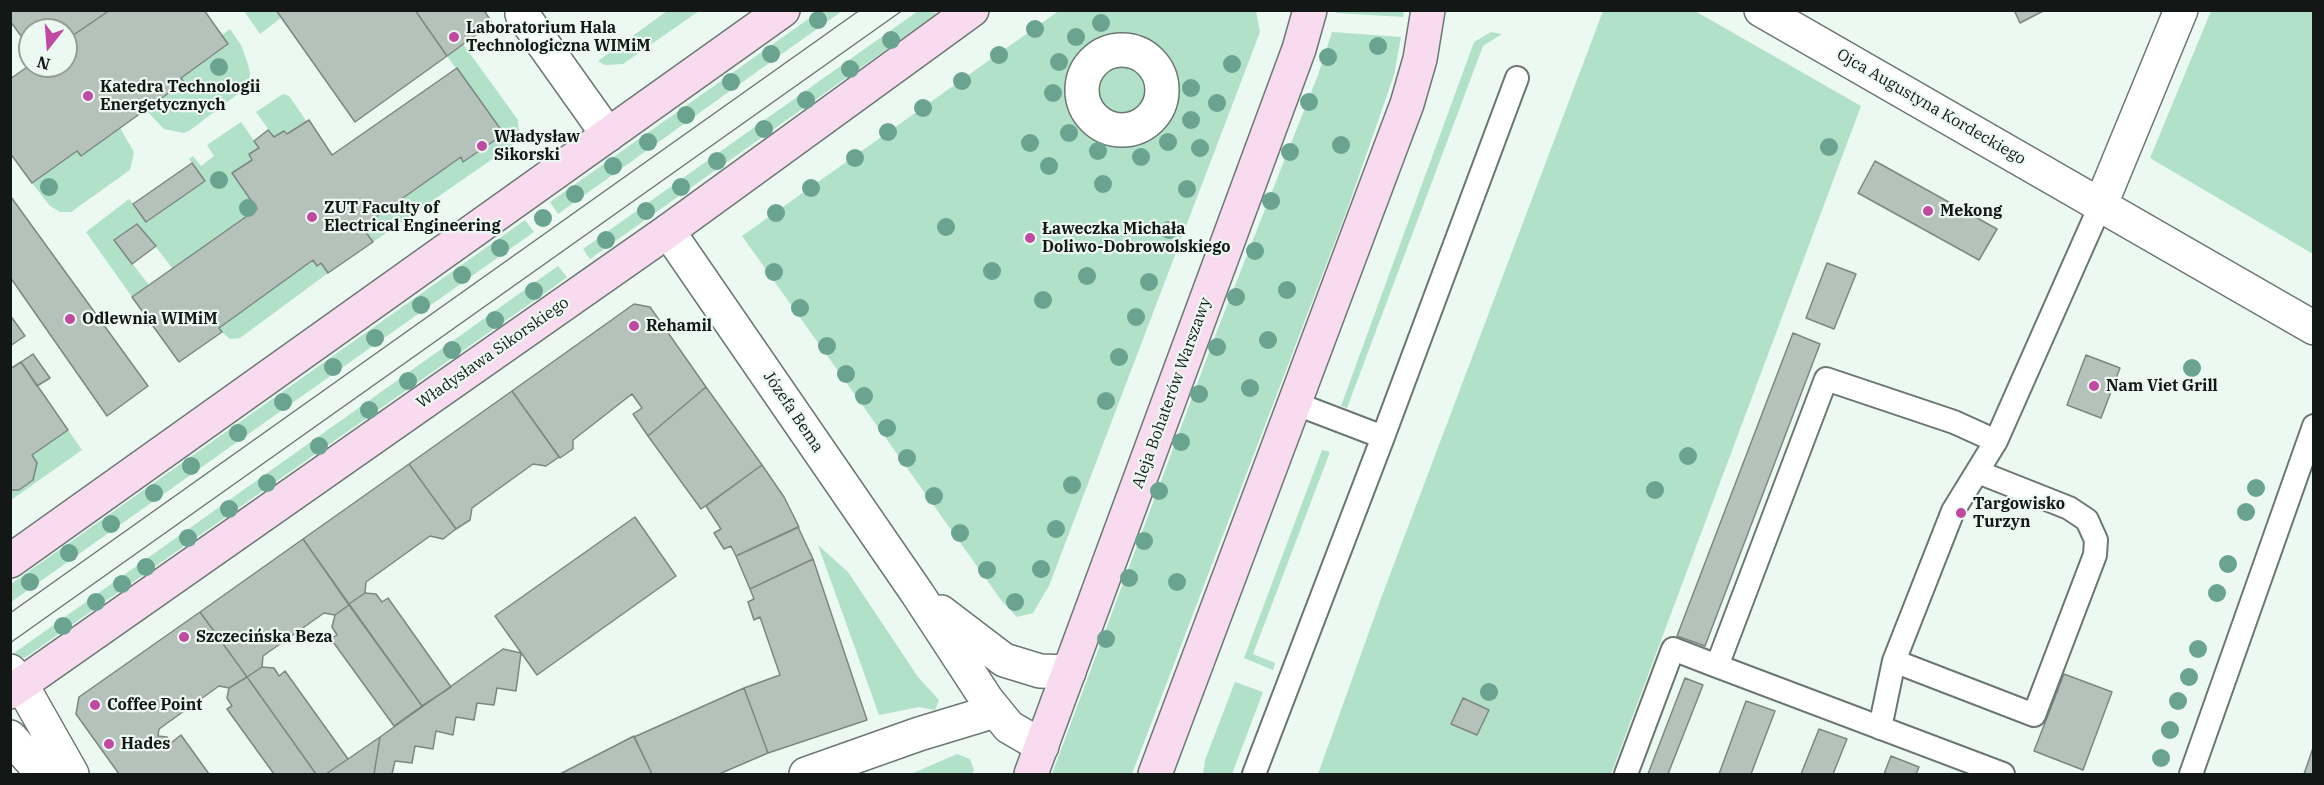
<!DOCTYPE html>
<meta charset="utf-8">
<style>
body{margin:0}
#map{position:relative;width:2324px;height:785px;overflow:hidden;background:#ecf9f2;font-family:"IBM Plex Serif",serif}
canvas{display:block}
.frame{position:absolute;inset:0;border:12px solid #131715;pointer-events:none}
.north{position:absolute;left:18px;top:18px;width:60px;height:60px;box-sizing:border-box;background:#ecf9f2;border:2px solid #959f9a;border-radius:50%;rotate:197deg;font-size:16px;font-weight:700;line-height:24px;text-align:center;color:#131715}
.north::after{content:'';display:block;margin:auto;width:21px;height:27px;background:#c04aa1;clip-path:polygon(50% 0,100% 100%,50% 72%,0 100%)}
</style>
<div id="map">
<canvas width="2324" height="785"></canvas>
<div class="frame"></div>
<div class="north">N</div>
</div>
<script>
const ctx = document.querySelector('canvas').getContext('2d');
ctx.lineJoin = 'round';
function paint(path, color) { ctx.fillStyle = color; ctx.fill(path, 'evenodd'); }
const poly = rows => new Path2D(rows.map(r => 'M' + r).join(''));
function stroke(path, color, width, dash) { ctx.strokeStyle = color; ctx.lineWidth = width; ctx.lineCap = dash ? 'butt' : 'round'; ctx.setLineDash(dash || []); ctx.stroke(path); }
function drawText(font, color, halo, rows, align = 'center') {
  ctx.font = font + ' "IBM Plex Serif",serif'; ctx.lineWidth = 4.5; ctx.setLineDash([]); ctx.textBaseline = 'middle'; ctx.strokeStyle = halo; ctx.fillStyle = color; for (const [text, x, y, turn = 0] of rows) {
    ctx.save(); ctx.translate(x, y); ctx.rotate((+turn || 0) * Math.PI / 180); ctx.textAlign = isNaN(turn) ? turn : align; if (halo) ctx.strokeText(text, 0, 0); ctx.fillText(text, 0, 0); ctx.restore();
  }
}
const green = poly([
 [821,10,842,11,558,214,550,202],
 [1060,10,1256,11,1260,32,1049,586,1033,613,1017,617,1001,600,742,236],
 [244,11,276,11,281,18,260,34],
 [667,11,699,11,623,64,605,65,598,61],
 [918,11,938,13,590,259,583,249],
 [1336,11,1336,10,1404,11,1403,17,1336,13],
 [1603,11,1695,11,1861,106,1611,774,1318,774,1383,593],
 [2211,11,2313,11,2313,254,2150,158],
 [230,29,241,45,248,64,250,74,247,87,189,131,183,133,164,129,146,110,184,82,181,78,228,45,222,35],
 [1332,32,1401,37,1394,75,1347,210,1132,774,1052,774,1215,336,1318,75],
 [1491,32,1502,34,1483,46,1347,408,1341,406,1474,42],
 [463,44,518,120,519,135,514,144,373,242,365,231,369,228,366,224,461,157,464,162,504,134,447,56],
 [283,94,289,96,307,122,287,134,284,131,274,137,256,112],
 [241,122,259,148,249,154,252,160,232,173,257,209,173,269,138,224,114,240,149,285,132,297,86,232,129,199,147,222,205,181,189,159,193,156,201,166,214,156,207,145],
 [120,128,134,152,130,170,71,212,60,212,50,206,32,183,77,151,81,156],
 [525,220,534,232,11,602,11,584],
 [313,260,317,265,321,263,328,273,240,338,230,339,222,332,219,328],
 [558,266,567,277,555,286,26,657,18,659,10,656],
 [68,430,82,450,11,500,10,490,19,490,33,480,37,463,32,455],
 [1322,450,1330,452,1253,654,1275,663,1273,670,1244,658],
 [818,545,848,572,918,677,939,700,935,710,919,707,879,715],
 [1235,682,1263,692,1232,774,1203,774,1205,760],
 [957,754,970,759,974,770,972,774,911,774]
]);
const building = poly([
 [10,10,110,10,66,40,66,30,30,30,30,48,10,21,10,10],
 [110,10,204,10,228,44,181,78,184,82,81,156,77,151,32,183,10,153,10,79,30,65,66,66,66,40,110,10],
 [276,10,415,10,447,56,355,122,276,10],
 [415,10,484,10,492,23,447,56,415,10],
 [2014,10,2045,10,2020,23,2014,10],
 [457,68,504,134,463,162,461,157,366,224,369,228,365,231,373,242,328,273,321,263,317,266,313,260,219,328,222,332,179,362,132,297,257,209,232,173,252,160,249,154,259,148,254,141,268,130,274,137,284,131,287,134,309,120,332,155,457,68],
 [1875,161,1997,229,1979,260,1858,193,1875,161],
 [192,163,205,181,146,222,133,204,192,163],
 [11,197,148,386,107,416,10,277,11,197],
 [137,224,156,246,132,264,114,240,137,224],
 [1827,263,1856,274,1834,329,1806,318,1827,263],
 [634,304,650,307,706,387,648,436,633,414,642,408,632,394,573,440,573,449,560,458,512,391,634,304],
 [10,315,25,336,10,346,10,315],
 [1793,333,1820,344,1705,646,1677,636,1793,333],
 [33,354,50,378,37,386,21,362,33,354],
 [2086,355,2120,368,2101,418,2067,405,2086,355],
 [21,362,68,430,32,455,37,463,33,480,19,490,10,490,10,369,21,362],
 [706,387,762,465,701,509,648,436,706,387],
 [512,391,559,457,546,466,533,464,472,508,470,520,456,529,409,464,512,391],
 [409,464,456,529,443,539,430,536,366,582,365,593,349,604,303,539,409,464],
 [762,465,784,497,799,527,736,556,731,546,724,549,714,533,721,529,706,506,762,465],
 [635,517,676,576,537,675,495,616,635,517],
 [798,527,813,559,750,589,736,556,798,527],
 [303,539,349,605,335,615,324,613,263,656,262,667,247,677,200,612,303,539],
 [813,559,867,720,768,753,744,688,780,675,760,617,754,620,748,602,754,599,750,589,813,559],
 [365,593,376,594,382,602,388,598,451,687,422,706,349,604,365,593],
 [349,605,422,706,394,726,331,639,337,635,332,627,335,615,349,605],
 [200,612,247,677,229,688,219,686,159,729,158,736,167,737,171,743,181,735,209,774,119,774,76,714,79,697,200,612],
 [503,649,521,653,516,691,497,688,494,705,477,703,474,720,456,717,453,735,436,731,433,749,415,746,412,763,395,761,392,774,374,774,380,737,503,649],
 [262,667,274,668,279,676,285,671,348,759,326,774,316,774,247,677,262,667],
 [2064,674,2112,692,2083,770,2034,751,2064,674],
 [247,677,316,774,274,774,227,709,232,706,227,698,229,688,247,677],
 [1685,678,1703,685,1668,774,1648,774,1685,678],
 [744,688,768,753,719,774,652,774,634,737,744,688],
 [1463,698,1489,710,1477,735,1451,724,1463,698],
 [1746,701,1775,711,1751,774,1719,774,1746,701],
 [1819,729,1847,739,1833,774,1801,774,1819,729],
 [634,736,652,774,560,774,634,736],
 [380,737,374,774,326,774,348,759,380,737],
 [2314,745,2314,774,2304,774,2314,745],
 [1891,756,1919,767,1916,774,1884,774,1891,756]
]);
const lane = poly([
 [1383,437,1517,78],
 [1894,661,2034,715,2095,555,2096,540,2087,520,2069,508,1978,472],
 [1717,666,2003,774],
 [1880,728,1894,661,1953,511,1996,441,2101,204],
 [1254,774,1383,437,1294,403],
 [1626,774,1673,649,1717,666,1826,379,1954,422,1996,441],
 [2191,774,2314,426]
]);
const street = poly([
 [1761,10,2314,328],
 [522,14,608,135],
 '1082 90a40 40 0 1 1 80 0a40 40 0 1 1-80 0Z',
 [2101,204,2181,10],
 [668,231,917,593,987,700,1009,727,1042,746],
 [941,612,1004,660,1040,671,1069,672],
 [10,671,21,684,72,774],
 [10,737,43,774],
 [806,774,919,734,995,711]
]);
const secondary = poly([
 [10,561,783,10],
 [10,692,668,231,972,10],
 [1031,774,1299,49,1310,10],
 [1155,774,1407,104,1420,59,1428,10]
]);
const tram = poly([
 [10,613,860,10],
 [10,643,903,10]
]);
const trees = [
 [818,20],
 [1101,23],
 [1035,29],
 [1076,37],
 [891,40],
 [1378,46],
 [771,54],
 [999,55],
 [1328,57],
 [1059,62],
 [1232,64],
 [219,67],
 [850,69],
 [962,81],
 [731,82],
 [1191,88],
 [1053,93],
 [806,100],
 [1309,102],
 [1217,103],
 [923,108],
 [686,115],
 [1191,120],
 [764,129],
 [888,132],
 [1069,133],
 [648,142],
 [1168,142],
 [1030,143],
 [1341,145],
 [1829,147],
 [1200,148],
 [1098,151],
 [1290,152],
 [1141,157],
 [855,158],
 [717,161],
 [613,166],
 [1049,166],
 [219,180],
 [1103,184],
 [49,187],
 [681,187],
 [811,188],
 [1187,189],
 [575,194],
 [1271,201],
 [248,208],
 [646,211],
 [776,213],
 [543,218],
 [946,227],
 [1169,230],
 [606,240],
 [500,248],
 [1255,251],
 [992,271],
 [774,272],
 [462,275],
 [1087,276],
 [1149,282],
 [1287,290],
 [534,291],
 [1236,297],
 [1043,300],
 [421,305],
 [800,308],
 [1136,317],
 [495,320],
 [375,338],
 [1268,340],
 [827,346],
 [1217,347],
 [452,350],
 [1119,357],
 [333,367],
 [2192,368],
 [846,374],
 [408,381],
 [1250,388],
 [1199,394],
 [864,396],
 [1106,401],
 [283,402],
 [369,410],
 [887,428],
 [238,433],
 [1181,442],
 [319,446],
 [1688,456],
 [907,458],
 [191,466],
 [267,483],
 [1072,485],
 [2256,488],
 [1655,490],
 [1159,491],
 [154,493],
 [934,496],
 [229,509],
 [2246,512],
 [111,524],
 [1056,529],
 [960,533],
 [188,538],
 [1144,541],
 [69,553],
 [2228,564],
 [146,567],
 [1041,569],
 [987,570],
 [1129,578],
 [30,582],
 [1177,582],
 [122,584],
 [2217,593],
 [96,602],
 [1015,602],
 [63,626],
 [1106,639],
 [2198,649],
 [2189,677],
 [1489,692],
 [2178,701],
 [2170,730],
 [2161,758]
];
const markers = [
 [454,37,6,"#c04aa1"],
 [88,96,6,"#c04aa1"],
 [482,146,6,"#c04aa1"],
 [1928,211,6,"#c04aa1"],
 [312,217,6,"#c04aa1"],
 [1030,238,6,"#c04aa1"],
 [70,319,6,"#c04aa1"],
 [634,326,6,"#c04aa1"],
 [2094,386,6,"#c04aa1"],
 [1961,513,6,"#c04aa1"],
 [184,637,6,"#c04aa1"],
 [95,705,6,"#c04aa1"],
 [109,744,6,"#c04aa1"]
];
const poiNames = [
 ["Laboratorium Hala",466,28],
 ["Technologiczna WIMiM",466,46],
 ["Katedra Technologii",100,87],
 ["Energetycznych",100,105],
 ["Władysław",494,137],
 ["Sikorski",494,155],
 ["ZUT Faculty of",324,208],
 ["Electrical Engineering",324,226],
 ["Mekong",1940,211],
 ["Ławeczka Michała",1042,229],
 ["Doliwo-Dobrowolskiego",1042,247],
 ["Odlewnia WIMiM",82,319],
 ["Rehamil",646,326],
 ["Nam Viet Grill",2106,386],
 ["Targowisko",1973,504],
 ["Turzyn",1973,522],
 ["Szczecińska Beza",196,637],
 ["Coffee Point",107,705],
 ["Hades",121,744]
];
const streetNames = [
 ["Ojca Augustyna Kordeckiego",1931,107,30],
 ["Władysława Sikorskiego",493,353,-35],
 ["Aleja Bohaterów Warszawy",1172,393,-70],
 ["Józefa Bema",793,412,56]
];
paint(green, '#b1e1c9');
paint(building, '#b5c1bb');
stroke(building, '#7c8781', 1.5);
stroke(lane, '#6b7771', 26);
stroke(street, '#6b7771', 36);
stroke(secondary, '#6b7771', 36);
stroke(lane, '#fff', 22);
stroke(street, '#fff', 33);
stroke(secondary, '#f9dbf0', 33);
stroke(tram, '#6e7672', 1.5);
ctx.fillStyle = '#6aa390';
for (const [x, y] of trees) { ctx.beginPath(); ctx.arc(x, y, 9, 0, 2 * Math.PI); ctx.fill(); }
for (const [x, y, r, color] of markers) { const dot = new Path2D(); dot.arc(x, y, r, 0, 2 * Math.PI); ctx.fillStyle = color; ctx.fill(dot); stroke(dot, '#ecf9f2', 2); }
drawText('bold 16px', '#131715', '#ecf9f2', poiNames, 'left');
drawText('16px', '#131715', '#ecf9f2', streetNames);
</script>
